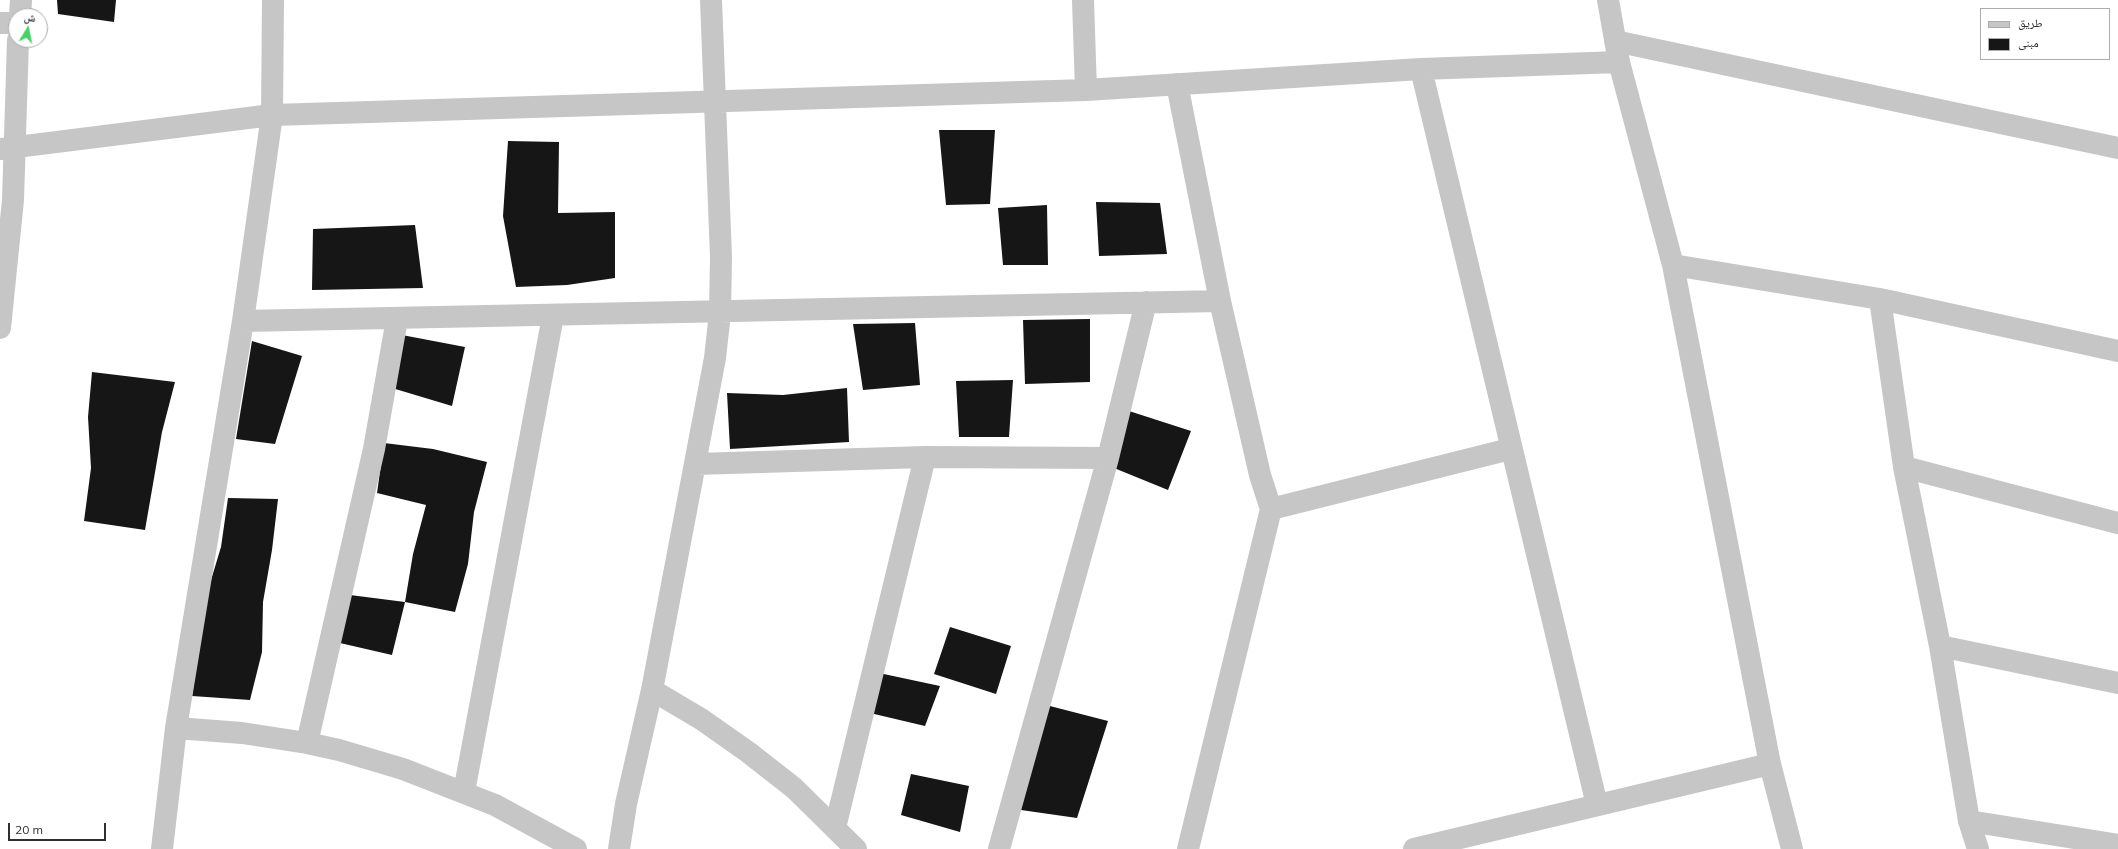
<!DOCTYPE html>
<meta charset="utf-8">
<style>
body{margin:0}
#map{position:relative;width:2118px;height:849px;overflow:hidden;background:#fff;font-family:Mulish,"Noto Naskh Arabic",sans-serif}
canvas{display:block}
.legend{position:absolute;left:1980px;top:8px;width:130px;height:52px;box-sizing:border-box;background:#fff;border:1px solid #acacac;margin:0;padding:5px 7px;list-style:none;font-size:12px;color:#2f2f2f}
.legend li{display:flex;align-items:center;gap:8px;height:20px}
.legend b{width:20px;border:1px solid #acacac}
.north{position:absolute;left:8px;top:8px;width:40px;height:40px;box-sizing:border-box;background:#fff;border:1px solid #acacac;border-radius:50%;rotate:10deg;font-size:11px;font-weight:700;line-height:16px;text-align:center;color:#2f2f2f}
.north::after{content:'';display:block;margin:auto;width:14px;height:18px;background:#45d263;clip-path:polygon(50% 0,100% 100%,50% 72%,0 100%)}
.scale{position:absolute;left:8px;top:823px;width:98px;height:18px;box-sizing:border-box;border:2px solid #2f2f2f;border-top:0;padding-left:5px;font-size:12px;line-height:14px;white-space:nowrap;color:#2f2f2f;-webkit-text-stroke:3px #fff;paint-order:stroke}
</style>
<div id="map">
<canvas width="2118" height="849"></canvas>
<ul class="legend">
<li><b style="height:5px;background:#c6c6c6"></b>طريق</li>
<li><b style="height:11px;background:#161616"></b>مبنى</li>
</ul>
<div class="north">ش</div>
<div class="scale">20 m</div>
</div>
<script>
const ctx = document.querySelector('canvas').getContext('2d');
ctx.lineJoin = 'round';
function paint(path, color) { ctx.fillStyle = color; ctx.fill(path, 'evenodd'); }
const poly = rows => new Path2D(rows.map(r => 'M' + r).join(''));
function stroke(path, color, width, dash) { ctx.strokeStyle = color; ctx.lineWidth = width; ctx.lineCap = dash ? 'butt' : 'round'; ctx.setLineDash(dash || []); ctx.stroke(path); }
const building = poly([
 [57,0,116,0,114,22,58,14],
 [939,130,995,130,990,204,946,205],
 [508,141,559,142,558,213,615,212,615,278,567,285,516,287,503,216],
 [1096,202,1160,203,1167,254,1099,256],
 [1047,205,1048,265,1003,265,998,208],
 [415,225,423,288,312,290,313,229],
 [1090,319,1090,382,1025,384,1023,320],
 [915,323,920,385,863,390,853,324],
 [402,335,465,347,452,406,392,388],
 [252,341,302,356,275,444,236,439],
 [92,372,175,382,162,432,145,530,84,521,91,468,88,417],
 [1013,380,1009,437,959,437,956,381],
 [847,388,849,442,730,449,727,393,783,395],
 [1129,411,1191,431,1168,490,1114,468],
 [384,443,433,449,487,462,474,512,468,564,455,612,405,602,413,554,426,505,377,493],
 [228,498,278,499,272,550,263,602,262,652,250,700,192,696,208,590,221,547],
 [350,595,405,602,392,655,340,643],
 [950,627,1011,646,996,694,934,674],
 [879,673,940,686,925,726,870,713],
 [1046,705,1108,721,1077,818,1014,809],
 [911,774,969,786,960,832,901,815]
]);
const minor = poly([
 [1083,0,1086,90],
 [1608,0,1619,62,1673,265,1770,764,1792,849],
 [20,16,21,0],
 [0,23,16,23],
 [1615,41,2118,148],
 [1421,69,1597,805],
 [1177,84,1220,301,1260,475,1271,509,1188,849],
 [0,149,272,115,1086,90,1421,69,1619,62],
 [1673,265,1880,299,2118,351],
 [1880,299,1904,467,1940,646,1969,821,1978,849],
 [243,321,1220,301],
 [0,328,13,200,18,40],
 [696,464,925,457,1108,458],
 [1904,467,2118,523],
 [1271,509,1510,449],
 [1940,646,2118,683],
 [652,690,701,719,748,752,794,788,856,849],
 [176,728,242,733,307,743,339,750,403,769,495,805,576,849],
 [307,743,374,449,397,319],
 [464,792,553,316],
 [1969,821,2118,845],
 [835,828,925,457],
 [162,849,176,728,243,321,272,115,273,0],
 [619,849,626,804,652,690,715,358,720,313,721,257,711,0],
 [999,849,1108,458,1146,302],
 [1414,849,1770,764]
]);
paint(building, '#161616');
stroke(minor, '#c6c6c6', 22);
</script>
